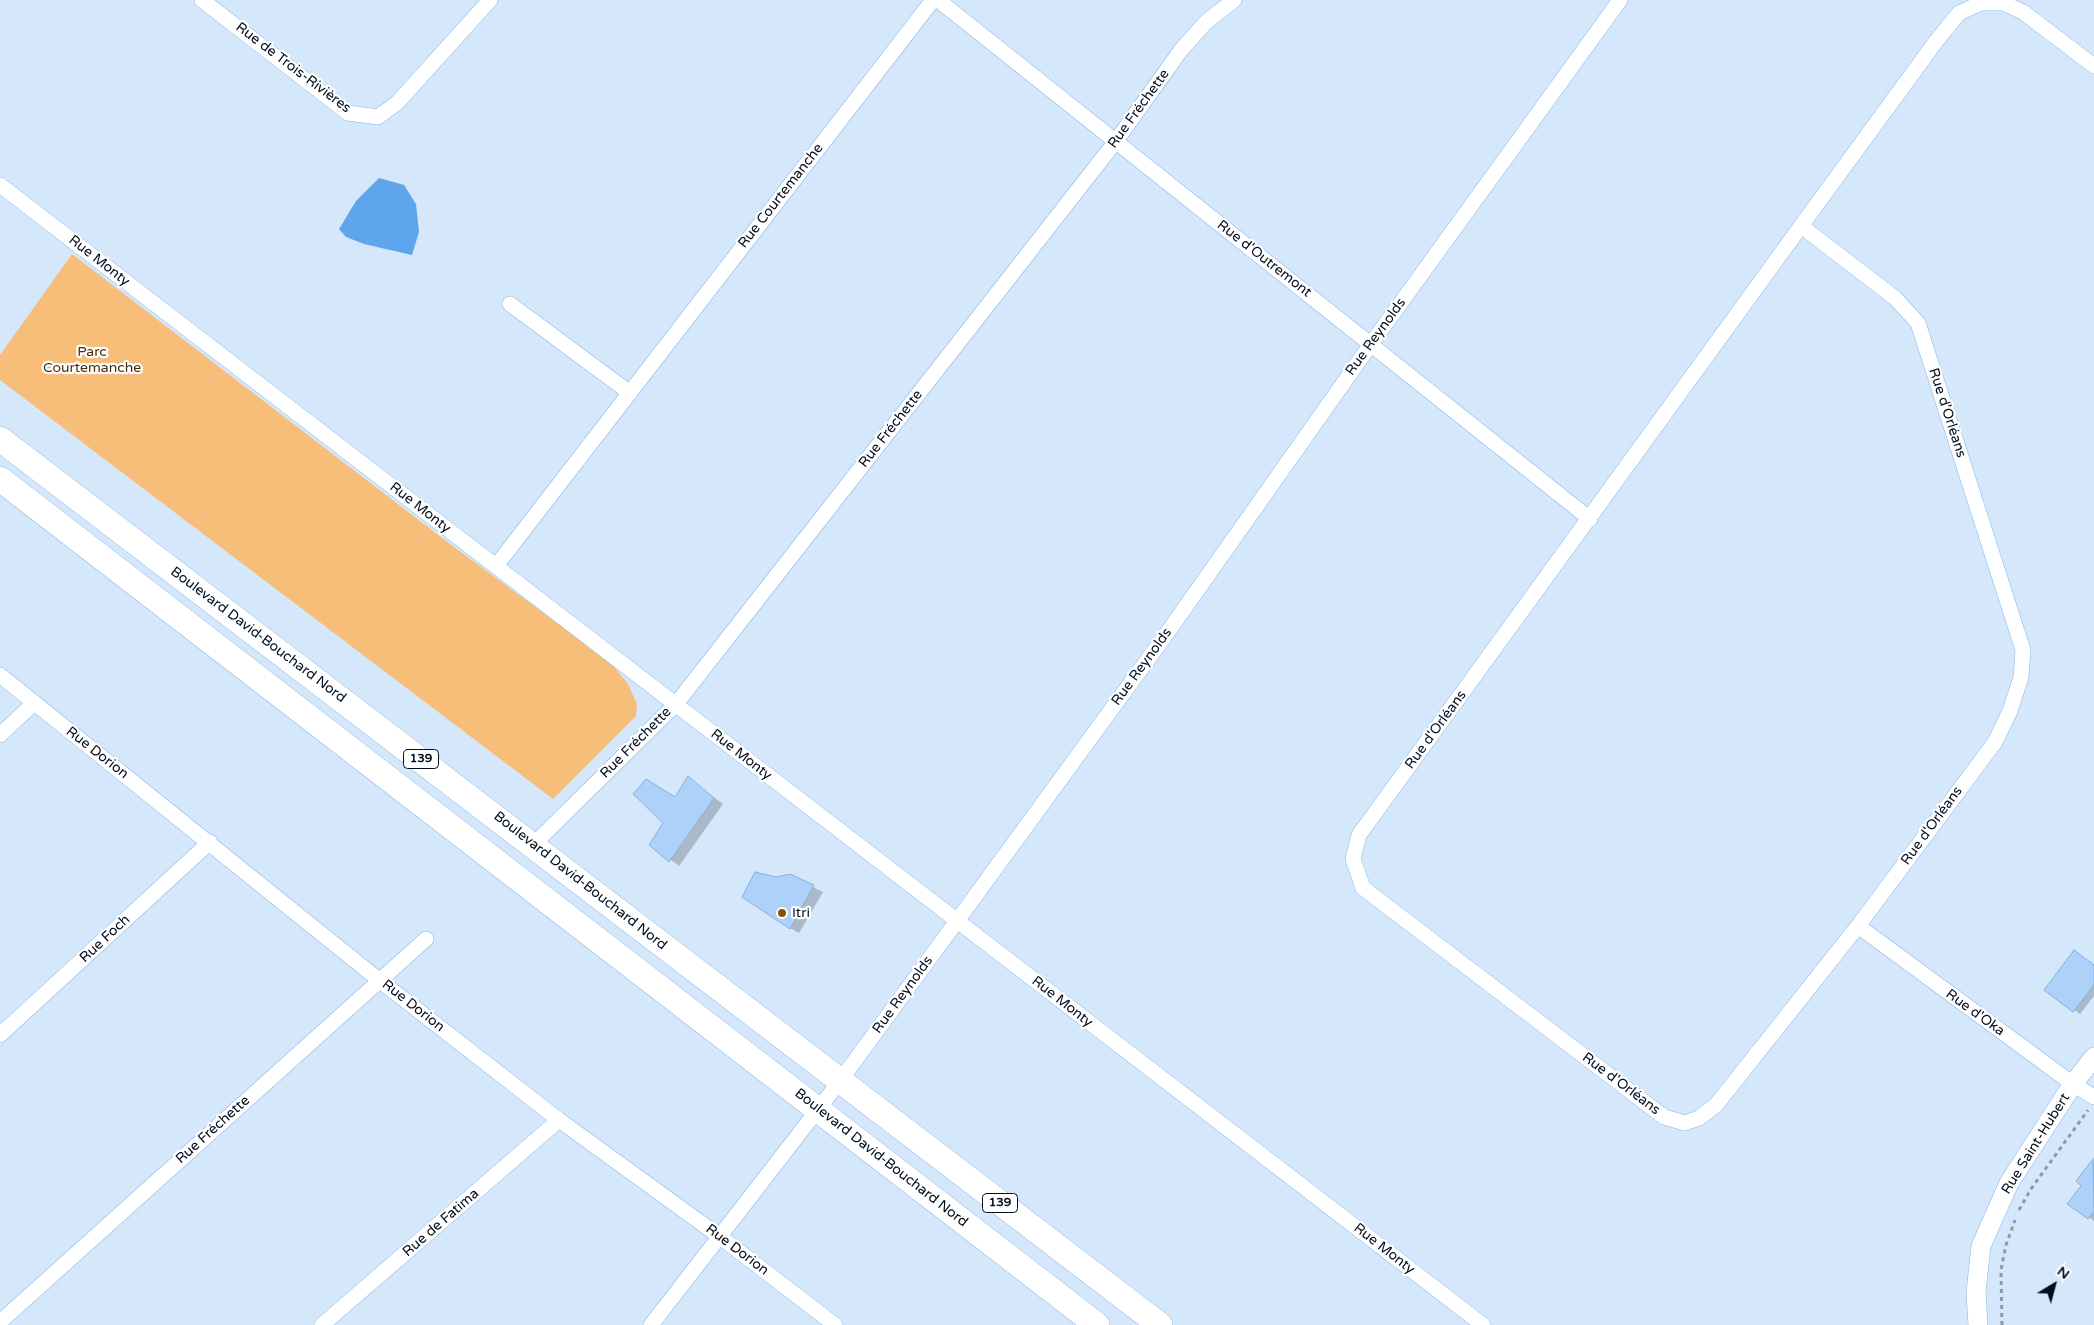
<!DOCTYPE html>
<meta charset="utf-8">
<style>
body{margin:0}
#map{position:relative;width:2094px;height:1325px;overflow:hidden;background:#d5e7fb;font-family:"Varela Round",sans-serif}
canvas{display:block}
.north{position:absolute;left:2029px;top:1260px;width:50px;height:50px;-webkit-text-stroke:4px #fff;paint-order:stroke;rotate:37deg;font-size:14px;font-weight:700;line-height:20px;text-align:center;color:#010e1e}
.north::after{content:'';display:block;margin:auto;width:18px;height:22px;background:#010e1e;clip-path:polygon(50% 0,100% 100%,50% 72%,0 100%)}
</style>
<div id="map">
<canvas width="2094" height="1325"></canvas>
<div class="north">N</div>
</div>
<script>
const ctx = document.querySelector('canvas').getContext('2d');
ctx.lineJoin = 'round';
function paint(path, color) { ctx.fillStyle = color; ctx.fill(path, 'evenodd'); }
const poly = rows => new Path2D(rows.map(r => 'M' + r).join(''));
function stroke(path, color, width, dash) { ctx.strokeStyle = color; ctx.lineWidth = width; ctx.lineCap = dash ? 'butt' : 'round'; ctx.setLineDash(dash || []); ctx.stroke(path); }
function drawText(font, color, halo, rows, align = 'center') {
  ctx.font = font + ' "Varela Round",sans-serif'; ctx.lineWidth = 4.5; ctx.setLineDash([]); ctx.textBaseline = 'middle'; ctx.strokeStyle = halo; ctx.fillStyle = color; for (const [text, x, y, turn = 0] of rows) {
    ctx.save(); ctx.translate(x, y); ctx.rotate((+turn || 0) * Math.PI / 180); ctx.textAlign = isNaN(turn) ? turn : align; if (halo) ctx.strokeText(text, 0, 0); ctx.fillText(text, 0, 0); ctx.restore();
  }
}
const green = poly([
 [72,254,446,541,611,663,628,684,637,704,636,716,553,799,0,380,0,355]
]);
const water = poly([
 [379,178,404,185,416,204,419,232,412,255,364,244,346,237,339,229,356,201]
]);
const shadow = poly([
 [688,778,723,804,679,866,650,844,665,823],
 [790,876,823,892,799,933,790,928],
 [2094,966,2094,996,2080,1014,2046,989],
 [2093,1161,2094,1161,2094,1221,2069,1203,2082,1186,2078,1181]
]);
const building = poly([
 [688,776,714,798,669,862,649,845,663,823,633,794,646,779,675,797,688,776],
 [755,872,776,877,790,874,814,885,790,929,742,897,755,872],
 [2074,950,2094,965,2094,985,2073,1012,2044,990,2074,950],
 [2093,1159,2094,1211,2088,1219,2067,1204,2081,1186,2076,1181,2093,1159]
]);
const path = poly([
 [2019,1210,2031,1189,2088,1110],
 [2002,1325,2001,1270,2006,1245,2015,1220]
]);
const minor = poly([
 [202,0,348,113,378,117,397,103,490,0],
 [938,0,1590,519],
 [0,185,1483,1325],
 [1801,226,1895,298,1918,323,2023,650,2021,677,2010,711,1995,742,1858,926,1716,1105,1699,1118,1685,1123,1664,1117,1363,888,1353,859,1359,835,1801,226,1937,40,1959,13,1981,3,2003,3,2023,12,2094,66],
 [510,304,630,393],
 [496,566,933,0],
 [0,675,379,980,559,1120,719,1236,835,1325],
 [0,735,34,703],
 [533,845,676,704,1116,141,1181,50,1206,22,1234,0],
 [1858,926,2073,1084,2094,1097],
 [0,1035,210,842],
 [0,1322,426,939],
 [322,1325,559,1120],
 [651,1325,840,1081,957,921,1165,636,1371,344,1620,0]
]);
const tertiary = poly([
 [1978,1325,1976,1292,1981,1246,2009,1183,2073,1084,2094,1057]
]);
const trunk = poly([
 [0,439,1160,1325],
 [0,479,1097,1325]
]);
const markers = [
 [782,913,5,"#885600"]
];
const shields = [
 [421,759,35],
 [1000,1203,35]
];
const shieldNames = [
 ["139",421,759],
 ["139",1000,1203]
];
const streetNames = [
 ["Rue de Trois-Rivières",293,68,37],
 ["Rue Fréchette",1139,109,-54],
 ["Rue Courtemanche",781,196,-52],
 ["Rue d'Outremont",1264,259,38],
 ["Rue Monty",99,261,38],
 ["Rue Reynolds",1376,337,-54],
 ["Rue d'Orléans",1947,413,72],
 ["Rue Fréchette",891,429,-52],
 ["Rue Monty",420,508,38],
 ["Boulevard David-Bouchard Nord",258,635,37],
 ["Rue Reynolds",1142,667,-54],
 ["Rue d'Orléans",1436,730,-54],
 ["Rue Fréchette",636,743,-45],
 ["Rue Dorion",97,753,38],
 ["Rue Monty",741,755,38],
 ["Rue d'Orléans",1932,826,-54],
 ["Boulevard David-Bouchard Nord",580,881,38],
 ["Rue Foch",105,939,-43],
 ["Rue Reynolds",903,995,-54],
 ["Rue Monty",1062,1002,38],
 ["Rue Dorion",413,1006,38],
 ["Rue d'Oka",1975,1013,36],
 ["Rue d'Orléans",1621,1084,37],
 ["Rue Fréchette",213,1130,-42],
 ["Rue Saint-Hubert",2036,1144,-58],
 ["Boulevard David-Bouchard Nord",881,1158,38],
 ["Rue de Fatima",441,1223,-41],
 ["Rue Monty",1384,1249,38],
 ["Rue Dorion",737,1250,37]
];
const parkNames = [
 ["Parc",92,352],
 ["Courtemanche",92,368]
];
const poiNames = [
 ["Itri",792,913]
];
paint(green, '#f7be7a');
paint(water, '#5fa5ec');
paint(shadow, '#0003');
paint(building, '#add1f8');
stroke(building, '#84b1e0', 1);
stroke(minor, '#8ab6e6', 16);
stroke(tertiary, '#8ab6e6', 20);
stroke(trunk, '#8ab6e6', 26);
stroke(path, '#8a9aac', 3, [4, 4]);
stroke(minor, '#fff', 15);
stroke(tertiary, '#fff', 19);
stroke(trunk, '#fff', 25);
for (const [x, y, r, color] of markers) { const dot = new Path2D(); dot.arc(x, y, r, 0, 2 * Math.PI); ctx.fillStyle = color; ctx.fill(dot); stroke(dot, '#fff', 2); }
for (const [x, y, w] of shields) { const box = new Path2D(); box.roundRect(x - w / 2, y - 9.5, w, 19, 4); ctx.fillStyle = '#fff'; ctx.fill(box); stroke(box, '#010e1e', 1); }
drawText('bold 12px', '#010e1e', null, shieldNames);
drawText('14px', '#010e1e', '#fff', streetNames);
drawText('14px', '#482d08', '#fff', parkNames);
drawText('14px', '#010e1e', '#fff', poiNames, 'left');
</script>
